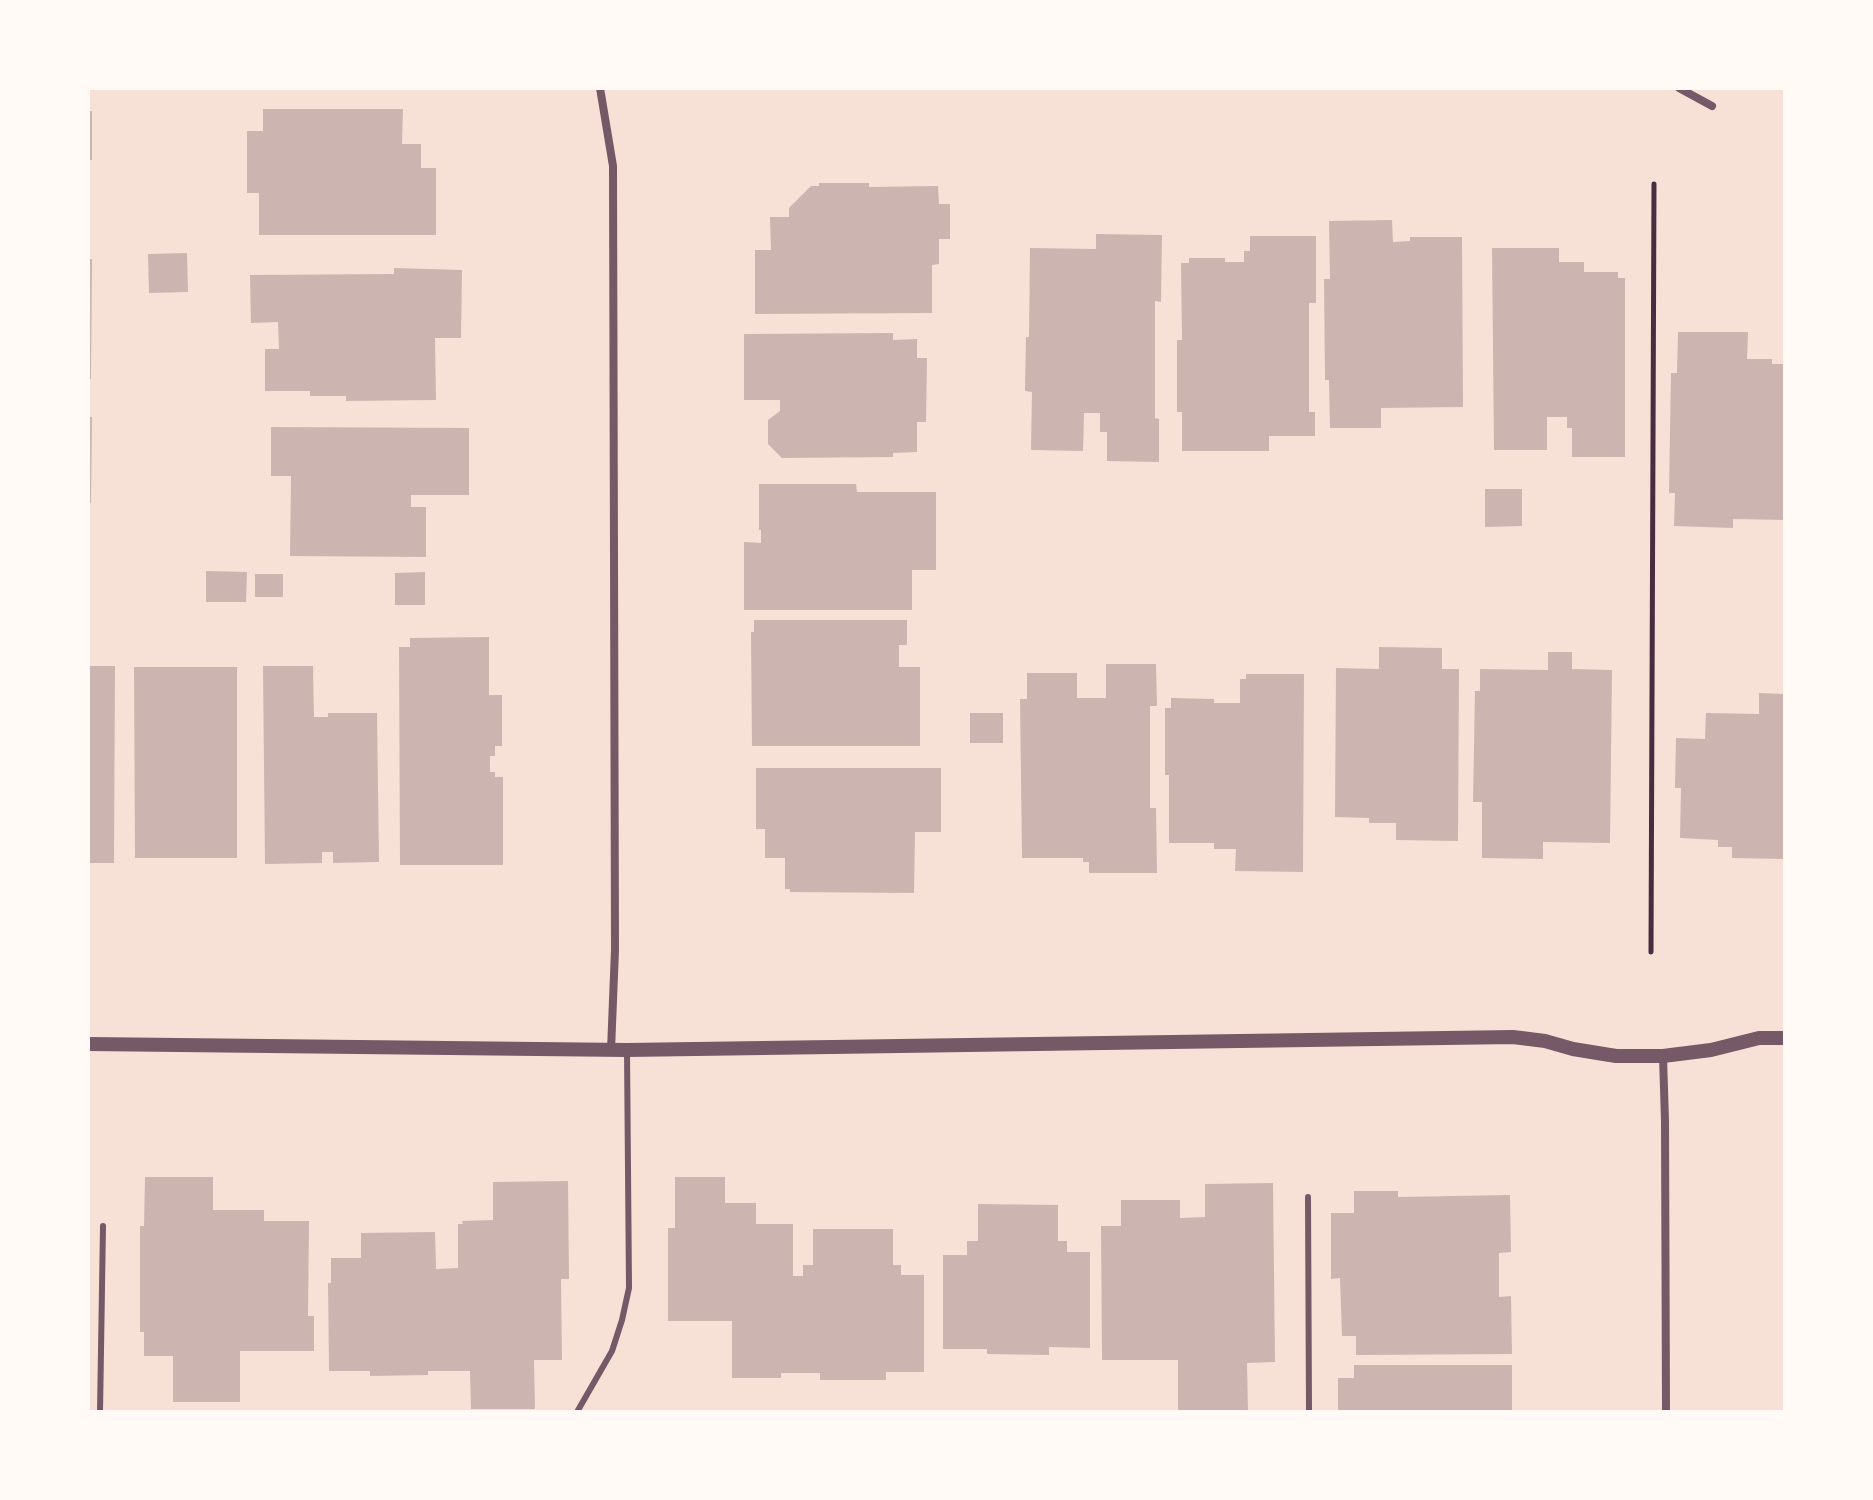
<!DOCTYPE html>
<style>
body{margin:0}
#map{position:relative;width:1873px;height:1500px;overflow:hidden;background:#f7e1d7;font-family:"Nunito Sans",sans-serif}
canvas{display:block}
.frame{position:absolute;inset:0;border:90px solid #fffaf5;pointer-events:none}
</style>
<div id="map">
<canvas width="1873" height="1500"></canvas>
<div class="frame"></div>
</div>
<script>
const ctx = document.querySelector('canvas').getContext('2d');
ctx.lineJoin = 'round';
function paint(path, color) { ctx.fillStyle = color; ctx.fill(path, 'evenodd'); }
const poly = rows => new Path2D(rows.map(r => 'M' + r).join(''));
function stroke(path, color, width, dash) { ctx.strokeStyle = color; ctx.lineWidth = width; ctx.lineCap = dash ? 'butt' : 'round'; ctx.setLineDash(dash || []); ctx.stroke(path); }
const building = poly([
 [263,109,403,109,402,144,421,144,421,168,436,168,436,235,259,235,259,193,247,193,247,131,263,131],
 [88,111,92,111,92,160,88,160],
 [819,183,869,183,869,187,938,186,939,204,950,204,950,239,939,239,939,264,932,265,932,313,755,314,755,250,771,250,770,217,789,217,789,208,811,186,819,186],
 [1392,220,1393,242,1410,241,1410,237,1462,237,1463,407,1381,408,1381,428,1330,428,1329,380,1325,380,1324,279,1330,279,1329,221],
 [1096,234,1162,235,1161,302,1155,301,1155,418,1159,419,1159,462,1107,461,1107,432,1100,432,1100,413,1084,413,1083,451,1031,450,1032,392,1025,391,1026,337,1029,337,1030,248,1096,249],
 [1250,236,1316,236,1316,303,1309,303,1309,412,1315,412,1315,436,1269,436,1269,451,1182,451,1182,412,1177,412,1177,340,1182,340,1181,263,1189,263,1189,258,1225,258,1225,262,1244,262,1244,251,1250,251],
 [1492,248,1559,248,1559,262,1584,262,1584,272,1618,272,1618,278,1625,278,1625,457,1572,457,1572,428,1567,428,1567,417,1547,417,1547,450,1494,450],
 [187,253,188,292,149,293,148,254],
 [88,259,92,259,91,379,88,379],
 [394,268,462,270,461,338,435,338,436,400,346,401,346,396,310,396,310,391,265,391,265,349,279,349,278,322,251,323,250,275,394,274],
 [1678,332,1748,332,1747,359,1772,359,1772,364,1785,364,1785,520,1733,519,1733,528,1674,526,1675,493,1669,493,1671,373,1677,373],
 [893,333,893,340,917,339,917,358,927,358,926,422,917,422,917,452,893,453,893,457,782,458,768,444,768,420,780,411,780,400,744,400,744,334],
 [88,417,92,417,91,503,88,503],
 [271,427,469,428,469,495,411,495,411,507,426,507,426,557,290,556,291,476,271,476],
 [759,484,856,484,857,492,936,492,936,570,912,570,912,610,744,610,744,542,761,543,761,530,759,530],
 [1485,489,1522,489,1522,526,1485,527],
 [206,571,247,572,246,602,206,602],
 [425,572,425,605,395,605,395,573],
 [255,574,283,574,283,597,255,597],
 [754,620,907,620,907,645,899,645,899,667,920,667,920,746,752,746,751,632,754,632],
 [489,637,489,695,502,695,502,746,495,746,495,756,490,756,490,772,495,772,495,777,503,777,503,865,400,865,399,647,410,647,410,638],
 [1379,647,1442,648,1442,669,1459,669,1458,841,1396,840,1396,823,1369,823,1369,818,1335,817,1336,668,1379,669],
 [1548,652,1572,652,1572,669,1612,670,1610,843,1543,842,1543,859,1482,858,1482,802,1473,802,1475,691,1480,691,1480,669,1548,670],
 [1106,664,1156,664,1157,706,1150,706,1150,808,1156,808,1157,873,1089,873,1089,862,1083,862,1083,858,1022,858,1020,699,1027,699,1027,673,1077,673,1077,698,1106,698],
 [88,666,115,666,114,863,88,863],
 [263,666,313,666,314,717,328,717,328,713,377,713,379,862,333,863,333,852,322,852,322,863,265,864],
 [134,667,237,667,237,858,135,858],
 [1246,674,1304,674,1303,872,1235,871,1236,849,1214,849,1214,843,1169,843,1169,775,1165,775,1165,708,1171,708,1171,698,1214,699,1214,703,1240,703,1240,679,1246,679],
 [1759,693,1785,694,1785,859,1732,858,1732,847,1718,847,1718,840,1680,838,1681,788,1675,788,1676,738,1705,739,1706,713,1759,714],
 [970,713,1003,713,1003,743,970,743],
 [756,768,941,768,941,832,915,832,914,893,790,892,790,889,785,889,785,858,765,858,765,829,756,829],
 [145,1177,213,1177,213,1210,264,1210,264,1221,309,1221,308,1316,314,1316,314,1351,240,1351,240,1402,173,1402,173,1356,144,1356,144,1332,140,1332,140,1226,144,1226],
 [675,1177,725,1177,725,1203,756,1203,756,1224,793,1224,793,1276,803,1276,803,1265,813,1265,813,1229,893,1229,893,1265,901,1265,901,1275,924,1275,924,1372,886,1372,886,1380,820,1380,820,1373,781,1373,781,1378,732,1378,732,1321,668,1321,668,1228,675,1228],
 [568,1181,569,1279,561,1279,562,1360,534,1360,535,1409,471,1409,470,1371,428,1371,428,1375,370,1376,370,1371,329,1371,328,1283,331,1283,331,1258,361,1258,361,1233,435,1232,436,1269,458,1268,458,1224,463,1224,462,1221,493,1220,493,1182],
 [1273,1183,1275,1362,1247,1363,1248,1412,1178,1412,1178,1360,1102,1360,1101,1226,1121,1226,1121,1200,1180,1200,1180,1218,1205,1217,1205,1184],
 [1354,1191,1398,1191,1398,1197,1510,1195,1511,1252,1499,1253,1499,1297,1511,1296,1512,1354,1356,1355,1356,1336,1342,1336,1340,1278,1331,1279,1331,1213,1354,1213],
 [978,1204,1058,1205,1058,1241,1067,1241,1067,1252,1090,1252,1090,1348,1049,1347,1049,1355,987,1354,987,1349,943,1349,943,1255,967,1255,967,1241,978,1241],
 [1354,1365,1512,1365,1512,1412,1338,1412,1338,1378,1354,1378]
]);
const path = poly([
 [1651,952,1654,184]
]);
const service = poly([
 [1308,1197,1309,1412],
 [100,1412,103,1226],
 [577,1412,612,1351,622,1320,629,1288,627,1051]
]);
const minor = poly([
 [600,88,613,166,615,950,611,1050],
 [1679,88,1712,106],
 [1663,1056,1665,1121,1666,1412]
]);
const tertiary = poly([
 [88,1044,627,1050,1513,1037,1545,1041,1573,1049,1616,1056,1663,1056,1711,1050,1759,1038,1785,1038]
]);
paint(building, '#ccb4b1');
stroke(path, '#4a2c40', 5);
stroke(service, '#755966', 6);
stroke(minor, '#755966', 8);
stroke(tertiary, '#755966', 14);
</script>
